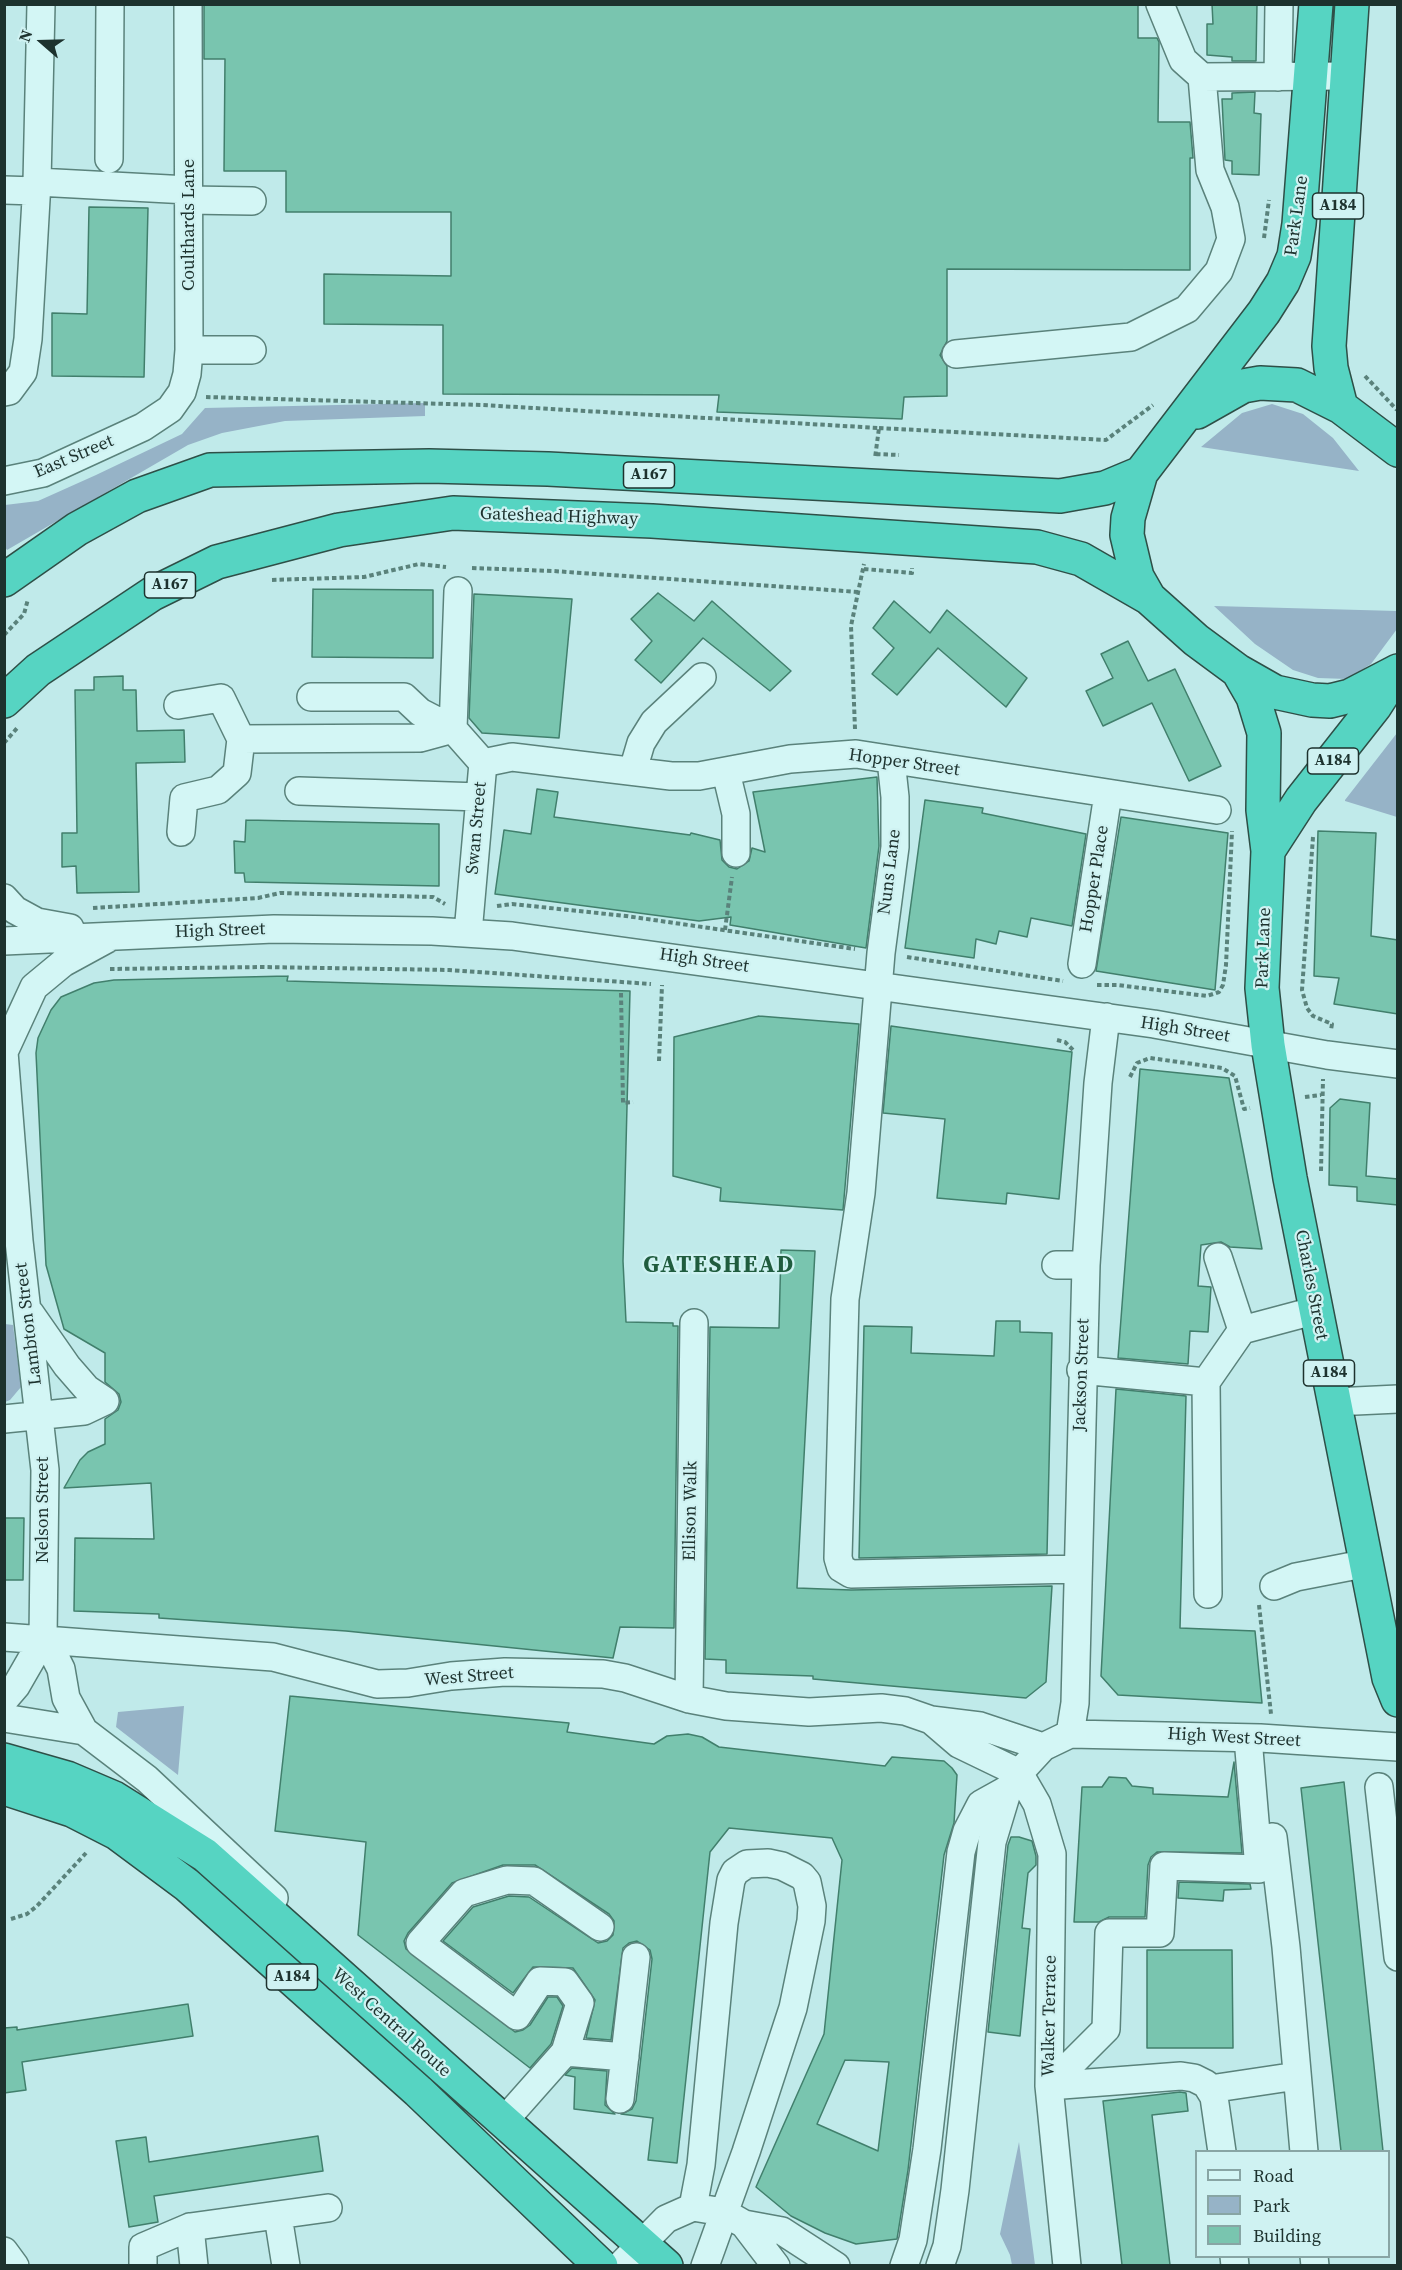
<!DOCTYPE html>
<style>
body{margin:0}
#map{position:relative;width:1402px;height:2270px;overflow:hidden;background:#c0eaea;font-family:"Source Serif 4",serif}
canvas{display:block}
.frame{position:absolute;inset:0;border:6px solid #1d322e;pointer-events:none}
.legend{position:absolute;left:1195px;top:2150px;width:195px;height:108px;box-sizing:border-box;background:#cff2f2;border:2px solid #88a5a4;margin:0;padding:8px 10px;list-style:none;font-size:18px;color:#1d322e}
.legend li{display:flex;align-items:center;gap:12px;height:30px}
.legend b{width:30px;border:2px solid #88a5a4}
.north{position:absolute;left:12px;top:12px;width:60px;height:60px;-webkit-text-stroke:4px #cff2f2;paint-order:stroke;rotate:290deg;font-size:16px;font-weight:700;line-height:24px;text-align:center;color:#1d322e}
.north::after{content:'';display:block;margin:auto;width:21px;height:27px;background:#1d322e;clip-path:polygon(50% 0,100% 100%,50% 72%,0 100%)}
</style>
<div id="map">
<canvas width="1402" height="2270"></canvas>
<div class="frame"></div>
<ul class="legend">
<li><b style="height:8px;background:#d3f6f5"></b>Road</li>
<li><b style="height:16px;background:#96b3c7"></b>Park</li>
<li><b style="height:16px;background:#79c5af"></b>Building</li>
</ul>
<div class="north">N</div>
</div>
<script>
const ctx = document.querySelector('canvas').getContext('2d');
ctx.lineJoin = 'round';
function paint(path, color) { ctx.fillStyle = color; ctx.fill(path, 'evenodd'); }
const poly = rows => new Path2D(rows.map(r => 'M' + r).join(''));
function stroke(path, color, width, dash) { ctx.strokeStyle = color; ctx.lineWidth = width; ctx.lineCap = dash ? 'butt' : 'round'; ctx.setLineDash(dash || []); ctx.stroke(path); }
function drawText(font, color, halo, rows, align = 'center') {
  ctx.font = font + ' "Source Serif 4",serif'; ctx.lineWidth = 4.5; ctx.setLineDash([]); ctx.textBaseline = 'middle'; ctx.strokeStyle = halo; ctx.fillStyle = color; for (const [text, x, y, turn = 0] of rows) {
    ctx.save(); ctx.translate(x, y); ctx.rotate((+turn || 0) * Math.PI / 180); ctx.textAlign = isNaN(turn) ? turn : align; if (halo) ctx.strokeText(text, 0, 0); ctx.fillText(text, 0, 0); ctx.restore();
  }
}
const green = poly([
 [425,403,425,416,285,421,222,433,188,445,7,550,5,547,5,505,38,501,96,475,182,434,205,408],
 [1272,404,1303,414,1333,438,1359,471,1201,447,1242,413],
 [1214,606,1397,611,1397,629,1371,664,1347,679,1318,678,1293,670,1255,644],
 [1397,733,1397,817,1345,801,1345,800],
 [5,1324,13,1325,21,1387,10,1400,5,1402],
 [184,1706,178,1775,116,1727,118,1712],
 [1019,2142,1035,2265,1012,2265,1010,2255,1000,2234]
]);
const building = poly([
 [204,4,1138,4,1138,38,1157,38,1159,42,1158,122,1190,122,1193,158,1190,158,1190,270,947,269,947,341,940,355,947,366,947,396,904,397,902,419,717,412,719,395,443,394,443,325,324,324,324,274,451,276,451,212,286,212,286,171,224,171,225,59,204,59,204,4],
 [1212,4,1257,4,1256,61,1232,61,1232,57,1207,55,1207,24,1213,24,1212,4],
 [1255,92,1254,113,1261,114,1259,175,1232,174,1232,161,1225,160,1222,99,1232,99,1232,93,1255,92],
 [89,207,148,208,144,377,52,376,52,313,87,314,89,207],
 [313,589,433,590,433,658,312,657,313,589],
 [658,593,694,621,712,601,791,671,770,691,703,638,661,683,635,660,652,641,631,619,658,593],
 [474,594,572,599,559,738,482,733,469,718,474,594],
 [894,601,930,633,947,610,1027,678,1006,707,938,648,897,695,872,674,894,648,873,628,894,601],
 [1128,641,1148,681,1175,669,1221,766,1189,781,1152,703,1103,726,1086,691,1113,678,1101,654,1128,641],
 [123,676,123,690,136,690,137,731,184,730,185,762,136,763,139,892,77,893,76,866,62,867,62,833,77,833,75,690,94,690,94,677,123,676],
 [877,777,879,846,866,948,730,925,731,917,699,921,495,894,504,830,531,834,537,789,558,792,554,817,690,835,691,833,720,840,722,860,729,867,737,869,749,861,752,848,765,852,753,792,877,777],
 [925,800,983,808,982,813,1086,834,1072,926,1031,918,1027,937,999,931,996,944,976,939,974,958,905,948,925,800],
 [1121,817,1228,833,1215,990,1096,971,1121,817],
 [246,820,439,824,439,886,245,882,244,873,235,873,234,841,245,842,246,820],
 [1318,831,1376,833,1371,936,1398,940,1398,1014,1334,1004,1339,978,1314,976,1318,831],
 [288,976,287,981,630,991,623,1261,626,1322,673,1323,673,1326,678,1326,674,1628,620,1627,613,1658,346,1631,159,1618,159,1614,74,1611,75,1538,154,1539,151,1483,64,1488,80,1460,88,1452,105,1444,105,1419,118,1410,121,1402,119,1394,105,1382,105,1353,64,1329,46,1265,36,1053,38,1038,51,1010,61,997,94,983,114,980,288,976],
 [759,1016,859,1024,843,1210,720,1201,721,1188,673,1176,674,1037,759,1016],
 [891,1026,1072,1052,1059,1199,1007,1193,1006,1204,937,1198,945,1119,883,1113,891,1026],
 [1140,1069,1229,1078,1262,1249,1230,1247,1221,1242,1201,1245,1198,1286,1211,1287,1208,1332,1190,1331,1188,1364,1118,1358,1140,1069],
 [1340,1099,1370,1103,1366,1176,1398,1179,1398,1205,1357,1201,1357,1187,1329,1185,1330,1108,1340,1099],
 [781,1250,815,1251,797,1588,851,1590,1052,1586,1046,1682,1026,1698,813,1679,813,1676,726,1673,726,1660,705,1659,710,1327,779,1328,781,1250],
 [996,1321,1020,1321,1020,1332,1052,1333,1047,1554,859,1558,864,1326,912,1327,911,1353,994,1356,996,1321],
 [1116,1389,1186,1396,1180,1628,1255,1631,1262,1703,1118,1695,1101,1676,1116,1389],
 [4,1518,24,1518,23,1580,4,1580,4,1518],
 [290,1696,569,1723,567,1732,654,1744,667,1736,688,1734,702,1737,719,1747,885,1766,892,1757,944,1761,952,1768,957,1775,954,1823,944,1855,908,2170,897,2239,856,2244,825,2233,791,2216,756,2187,824,2034,842,1860,832,1838,729,1828,710,1852,677,2163,648,2160,653,2118,621,2114,632,2109,636,2101,652,1959,650,1950,637,1941,629,1943,623,1948,611,2040,586,2038,595,2000,573,1968,533,1967,513,1993,443,1941,473,1907,509,1896,529,1897,598,1943,607,1941,613,1935,614,1921,609,1914,535,1865,503,1865,452,1883,408,1933,404,1941,406,1949,515,2032,523,2030,530,2025,548,1997,557,1997,563,2006,551,2044,530,2068,358,1935,366,1842,275,1831,290,1696],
 [845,2060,889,2062,878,2151,817,2124,845,2060],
 [1234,1762,1242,1853,1157,1852,1151,1857,1148,1865,1145,1917,1109,1917,1099,1922,1074,1922,1082,1787,1102,1787,1109,1777,1126,1778,1132,1786,1153,1788,1153,1794,1228,1797,1234,1762],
 [1344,1782,1383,2151,1341,2151,1301,1788,1344,1782],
 [1019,1837,1032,1841,1036,1856,1036,1865,1028,1873,1022,1928,1030,1929,1020,2036,988,2032,1008,1845,1011,1837,1019,1837],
 [1179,1882,1250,1884,1251,1889,1224,1890,1223,1901,1178,1898,1179,1882],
 [1147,1950,1232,1950,1233,2048,1147,2048,1147,1950],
 [188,2004,193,2036,22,2062,26,2090,4,2093,4,2028,17,2027,17,2030,188,2004],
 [572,2068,607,2071,605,2105,615,2114,574,2109,575,2077,565,2075,572,2068],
 [1180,2092,1186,2093,1188,2111,1152,2115,1170,2265,1122,2265,1103,2101,1180,2092],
 [318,2136,323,2171,154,2196,158,2222,129,2227,116,2141,146,2137,149,2162,318,2136]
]);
const path = poly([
 [1264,238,1269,200],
 [1365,376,1397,410],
 [206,397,482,405,879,428,875,458],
 [879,428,1106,440,1153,405],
 [876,454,899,455],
 [472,568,553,571,859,592],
 [864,569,912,573,912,568],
 [272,580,364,577,419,564,446,567],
 [4,635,24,614,28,599],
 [855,729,851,626,864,564],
 [4,743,18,727],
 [1313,837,1302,990,1307,1008,1313,1016,1332,1024,1331,1030],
 [497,906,512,904,626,916,855,949],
 [93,908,258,898,280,893,433,897,445,904],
 [725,930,732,877],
 [907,957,1063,981],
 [110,969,263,967,449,970,651,984],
 [1097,985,1117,985,1207,996,1219,992,1223,985,1226,965,1232,831],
 [621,993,623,1103,633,1102],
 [1057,1040,1065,1042,1075,1052],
 [659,1061,662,985],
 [1130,1077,1137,1063,1150,1058,1222,1068,1235,1076,1244,1109,1250,1108],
 [1305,1097,1321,1095],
 [1321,1171,1323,1079],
 [1259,1605,1271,1714],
 [11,1919,27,1914,37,1906,86,1853]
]);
const minor = poly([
 [1160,4,1183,60,1202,77,1347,76],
 [1278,77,1279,4],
 [109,159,110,4],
 [37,182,188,190],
 [4,190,36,191],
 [188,200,252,201],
 [189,350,252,350],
 [956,354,1131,337,1187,309,1219,271,1231,239,1225,207,1210,170,1202,77],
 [4,392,9,391,23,372,28,339,37,182,41,4],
 [4,481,43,473,143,427,170,409,182,392,187,374,189,350,188,4],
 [458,591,453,729,483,763,468,933],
 [311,697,404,697,420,712,453,729],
 [178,705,221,698,241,739,420,738,453,729],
 [891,760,895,797,895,847,881,953,861,1193,845,1299,838,1558,841,1568,851,1574,1077,1569],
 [483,763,512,757,671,776,699,776,790,759,856,754,1217,810],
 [633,770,641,743,654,722,702,677],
 [726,772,736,814,736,853],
 [299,791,480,797],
 [181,832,184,798,218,790,237,773,241,739],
 [4,898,15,910,37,922,70,928],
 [4,941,274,929,432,931,512,936,1154,1024,1327,1055,1398,1064],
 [1082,964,1108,794],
 [4,1052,19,1241,45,1470,43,1639,16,1686,4,1700],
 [4,1052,34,987,63,963,107,939],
 [1218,1257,1242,1330],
 [1056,1265,1086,1265],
 [1081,1370,1206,1382],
 [1334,1402,1398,1399],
 [4,1419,84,1411,105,1401,87,1389,67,1366,30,1313],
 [1274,1586,1296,1577,1368,1563],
 [1208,1594,1206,1382,1242,1330,1317,1310],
 [4,1637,273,1657,377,1684,408,1683,451,1676,505,1672,603,1674,625,1678,689,1699,726,1706,809,1712,881,1708,905,1711,931,1720,980,1726,1043,1747],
 [43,1639,55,1657,61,1669,66,1698,84,1731,147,1779,274,1898],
 [689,1699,694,1323],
 [4,1718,84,1731],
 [931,1720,959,1744,1019,1773],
 [1070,1734,1075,1703,1086,1265,1098,1083,1106,1017],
 [1019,1773,1037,1804,1052,1854,1049,2086,1067,2266],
 [1379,1787,1398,1957],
 [1273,1837,1286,1947,1304,2152],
 [565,2052,625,2057],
 [1049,2086,1106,2029,1109,1933,1160,1933,1164,1866,1259,1869,1248,1738],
 [1049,2086,1181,2076,1194,2078,1206,2084,1214,2097,1222,2152],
 [1210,2089,1297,2076],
 [620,2099,636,1957],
 [503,2122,565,2052,580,2003,565,1982,540,1981,517,2016,420,1943,464,1893,507,1880,534,1881,600,1927],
 [693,2207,701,2165,724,1923,731,1880,735,1872,747,1864,768,1863,782,1866,802,1876,807,1882,812,1906,811,1921,793,2008,746,2152,705,2266],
 [278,2216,286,2266],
 [744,2224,776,2266],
 [190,2227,194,2266],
 [4,2251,15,2266],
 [1234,2256,1235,2266],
 [1314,2256,1315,2266],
 [143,2266,143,2247,190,2227,328,2208],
 [620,2266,666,2219,693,2207,723,2212,744,2224,782,2231,836,2266],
 [904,2266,913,2240,927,2149,961,1852,967,1831,981,1804,1008,1789],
 [940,2266,947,2246,955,2190,992,1842,1008,1789,1019,1773,1043,1747,1070,1734,1260,1738,1398,1747]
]);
const highway = poly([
 [1316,4,1299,224,1294,256,1283,282,1264,312,1141,473,1128,518,1127,535,1137,577,1149,598,1196,640,1238,671,1275,692,1312,700,1330,701,1350,696,1398,671],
 [1341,407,1331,368,1329,346,1352,4],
 [1197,412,1243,386,1260,383,1297,385,1341,407,1398,450],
 [4,580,77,529,137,496,210,470,429,466,548,469,1060,496,1105,488,1141,473],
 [1238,671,1253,697,1264,733,1263,810,1268,851,1262,988,1268,1045,1290,1178,1389,1678,1398,1700],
 [4,701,38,670,152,594,217,562,339,530,453,513,652,521,1037,547,1081,559,1149,598],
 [1268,851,1301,800,1375,706,1395,675],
 [4,1760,67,1778,114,1798,205,1855,666,2266],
 [4,1788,72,1810,117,1833,187,1885,418,2091,601,2266]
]);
const shields = [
 [1338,206,51],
 [649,475,51],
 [170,585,51],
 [1333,761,51],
 [1329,1373,51],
 [292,1977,51]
];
const shieldNames = [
 ["A184",1338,206],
 ["A167",649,475],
 ["A167",170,585],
 ["A184",1333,761],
 ["A184",1329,1373],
 ["A184",292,1977]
];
const streetNames = [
 ["Park Lane",1297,216,-82],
 ["Coulthards Lane",189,225,-90],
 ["East Street",74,457,-23],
 ["Gateshead Highway",559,517,2],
 ["Hopper Street",904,763,8],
 ["Swan Street",477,828,-85],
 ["Nuns Lane",890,872,-83],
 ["Hopper Place",1095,879,-81],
 ["High Street",220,931,-2],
 ["Park Lane",1264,948,-88],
 ["High Street",704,961,8],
 ["High Street",1185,1030,9],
 ["Charles Street",1311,1285,79],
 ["Lambton Street",29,1324,-97],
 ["Jackson Street",1082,1375,-88],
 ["Nelson Street",43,1510,-90],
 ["Ellison Walk",691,1511,-89],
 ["West Street",469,1677,-5],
 ["High West Street",1234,1738,3],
 ["Walker Terrace",1050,2016,-89],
 ["West Central Route",391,2023,42]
];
const districtNames = [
 ["GATESHEAD",719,1266]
];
paint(green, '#96b3c7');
paint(building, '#79c5af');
stroke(building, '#417f6c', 1.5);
stroke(minor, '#5a827b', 30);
stroke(highway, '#2e4f47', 36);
stroke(path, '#5a827b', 4, [4.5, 3]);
stroke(minor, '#d3f6f5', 27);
stroke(highway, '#56d4c2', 33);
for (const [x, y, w] of shields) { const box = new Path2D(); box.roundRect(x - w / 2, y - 13, w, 26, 4.5); ctx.fillStyle = '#cff2f2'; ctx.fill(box); stroke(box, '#1d322e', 1.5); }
drawText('bold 16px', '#1d322e', null, shieldNames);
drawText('18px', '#1d322e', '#cff2f2', streetNames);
ctx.letterSpacing = '1.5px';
drawText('bold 24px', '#205c3e', '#cff2f2', districtNames);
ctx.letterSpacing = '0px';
</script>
